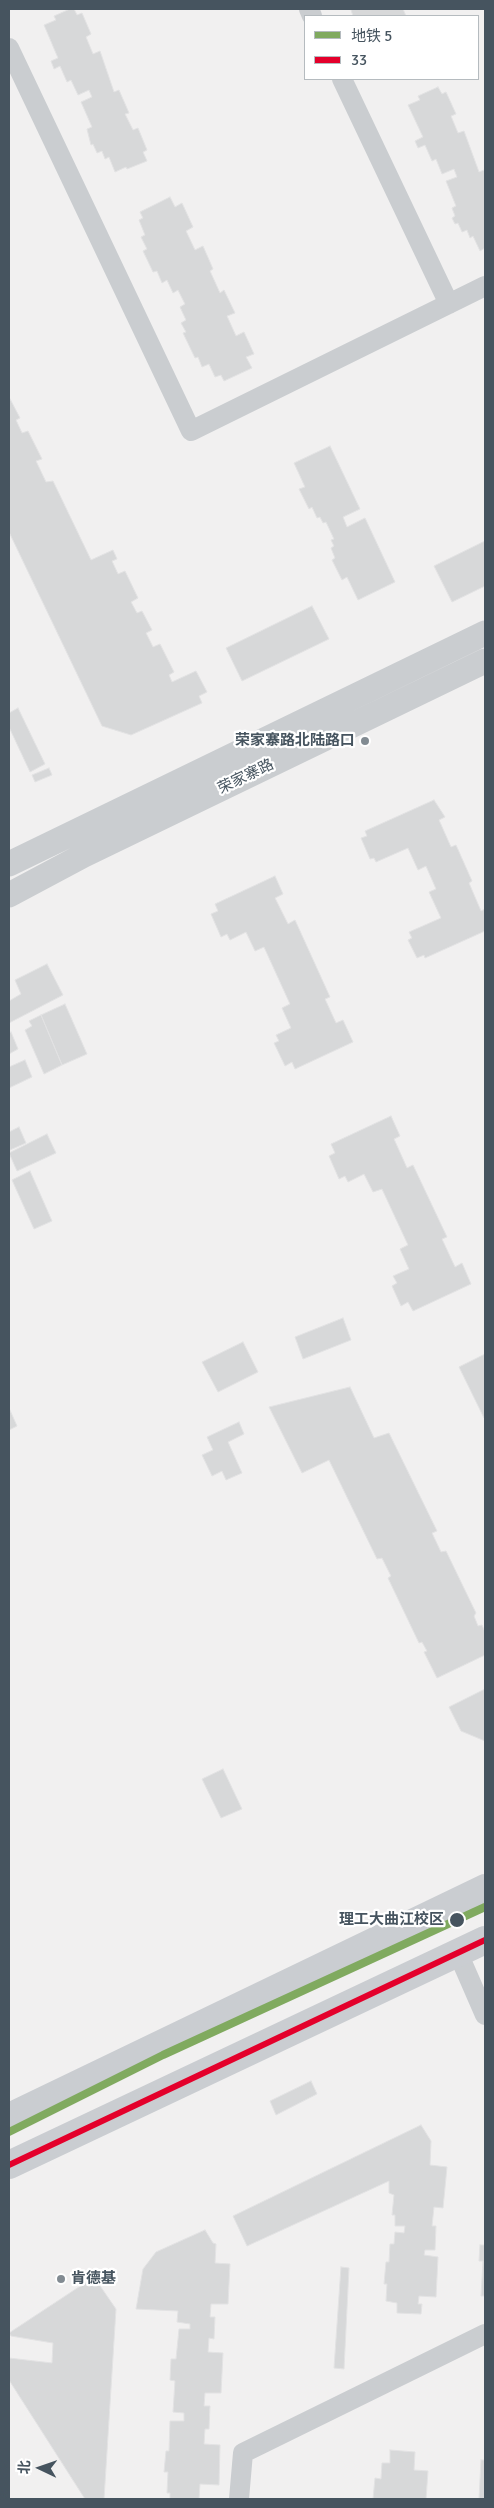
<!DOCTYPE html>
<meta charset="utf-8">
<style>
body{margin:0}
#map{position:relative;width:494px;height:2508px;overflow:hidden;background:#f1f0f0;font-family:Signika,"Noto Sans SC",sans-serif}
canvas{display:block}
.frame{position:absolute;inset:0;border:10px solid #46545f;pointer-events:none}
.legend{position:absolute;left:304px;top:15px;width:175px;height:65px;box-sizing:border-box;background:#fff;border:1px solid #b5bbbf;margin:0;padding:6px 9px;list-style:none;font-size:15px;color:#46545f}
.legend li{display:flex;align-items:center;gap:10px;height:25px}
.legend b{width:25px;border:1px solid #b5bbbf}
.north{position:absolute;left:15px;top:2443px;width:50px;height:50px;-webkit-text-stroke:4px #fff;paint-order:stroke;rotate:273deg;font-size:14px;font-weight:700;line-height:20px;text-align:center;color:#46545f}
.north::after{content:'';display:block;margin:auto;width:18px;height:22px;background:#46545f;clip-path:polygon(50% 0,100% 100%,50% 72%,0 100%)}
</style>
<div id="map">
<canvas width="494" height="2508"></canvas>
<div class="frame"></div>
<ul class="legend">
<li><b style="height:6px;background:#80aa5f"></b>地铁 5</li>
<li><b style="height:6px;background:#e4002b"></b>33</li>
</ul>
<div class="north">北</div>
</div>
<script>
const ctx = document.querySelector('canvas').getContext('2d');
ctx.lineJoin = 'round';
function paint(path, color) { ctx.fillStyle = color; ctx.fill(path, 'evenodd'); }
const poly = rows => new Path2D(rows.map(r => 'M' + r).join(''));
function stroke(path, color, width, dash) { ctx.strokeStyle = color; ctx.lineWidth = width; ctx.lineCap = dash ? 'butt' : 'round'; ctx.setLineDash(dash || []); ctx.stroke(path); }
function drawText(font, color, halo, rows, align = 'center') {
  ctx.font = font + ' Signika,"Noto Sans SC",sans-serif'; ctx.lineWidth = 4.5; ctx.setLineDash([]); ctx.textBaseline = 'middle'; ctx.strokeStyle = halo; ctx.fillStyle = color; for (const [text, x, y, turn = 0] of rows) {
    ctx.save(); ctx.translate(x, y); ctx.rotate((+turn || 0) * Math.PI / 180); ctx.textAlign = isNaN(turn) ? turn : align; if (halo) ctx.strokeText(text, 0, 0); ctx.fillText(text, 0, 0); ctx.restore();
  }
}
const building = poly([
 [70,9,74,9,77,15,82,13,91,34,86,37,93,54,100,51,114,92,119,90,129,113,125,114,133,130,138,128,147,150,143,152,147,161,127,169,126,167,115,172,109,157,105,159,102,151,97,153,93,144,91,145,87,129,92,127,81,102,92,97,89,90,78,95,71,80,67,82,60,66,54,69,51,61,58,58,44,25,56,20,54,16,70,9],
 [353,9,403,9,406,16,353,16,351,10,353,9],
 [438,87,442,94,446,92,456,114,451,116,458,133,464,131,479,172,484,170,485,172,485,248,480,251,473,236,470,238,467,230,462,232,458,223,455,224,452,218,455,216,452,208,456,206,446,181,457,177,454,169,442,174,436,159,432,161,425,145,418,148,415,141,423,137,408,105,420,100,418,96,438,87],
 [170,197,175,207,182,203,193,227,186,231,195,250,203,246,213,269,210,271,220,293,224,290,235,313,227,316,236,336,244,332,254,354,246,357,252,368,224,381,221,375,215,377,209,364,202,367,198,357,195,358,183,333,186,332,181,323,186,320,180,307,185,304,178,290,173,293,167,280,162,283,157,271,153,272,143,251,147,249,141,237,145,235,139,220,143,218,140,212,170,197],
 [9,397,20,418,16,420,22,433,28,431,42,459,36,461,46,482,53,481,91,560,113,550,117,559,112,561,118,574,125,571,138,598,131,602,137,613,142,611,152,630,146,633,153,647,160,644,174,672,169,675,172,682,196,671,207,692,199,696,202,703,131,735,102,726,9,532,9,397],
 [330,446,360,509,343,517,347,527,365,518,395,582,358,600,347,577,342,580,332,560,335,558,331,548,334,546,331,540,334,539,326,522,323,523,320,517,317,518,312,507,309,509,299,489,305,487,294,463,330,446],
 [485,541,485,586,452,602,434,566,485,541],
 [312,606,329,639,242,681,226,648,312,606],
 [18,708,45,764,30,772,9,727,9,713,18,708],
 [49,768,52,775,35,782,32,775,49,768],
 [434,800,445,817,439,820,451,847,456,845,472,881,469,883,481,911,485,909,485,931,425,958,424,955,417,958,408,940,412,938,409,932,441,918,429,892,436,889,426,866,418,870,408,848,376,862,374,858,370,859,361,838,367,836,365,831,434,800],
 [275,876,283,894,275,898,288,924,295,920,330,997,325,999,336,1023,343,1020,353,1042,295,1069,292,1062,285,1066,274,1043,279,1041,276,1035,291,1028,282,1008,290,1004,264,947,255,951,246,932,230,940,227,934,221,937,211,914,218,911,215,904,275,876],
 [47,964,63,995,9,1023,9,1001,21,994,15,980,47,964],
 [65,1004,87,1054,62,1065,41,1015,65,1004],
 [41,1015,62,1065,44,1074,25,1030,32,1026,29,1021,41,1015],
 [11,1032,18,1049,9,1054,9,1033,11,1032],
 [25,1060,32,1077,9,1088,9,1067,25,1060],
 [391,1116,400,1136,394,1139,407,1168,413,1165,447,1237,442,1239,455,1267,462,1263,471,1284,413,1311,408,1302,401,1306,392,1286,397,1283,393,1276,409,1269,400,1249,408,1245,382,1189,373,1192,364,1174,348,1182,345,1176,339,1179,329,1156,335,1153,331,1144,391,1116],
 [19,1127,26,1143,10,1150,9,1132,19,1127],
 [47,1134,56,1153,17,1171,9,1153,47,1134],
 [30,1171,52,1221,34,1229,12,1180,30,1171],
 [343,1318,351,1340,303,1359,295,1337,343,1318],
 [243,1342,258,1372,218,1392,202,1362,243,1342],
 [485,1354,485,1417,484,1418,459,1367,485,1354],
 [350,1387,374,1438,389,1433,437,1531,432,1533,441,1552,446,1551,476,1613,474,1616,478,1626,482,1625,485,1632,485,1655,437,1678,424,1652,427,1651,422,1642,419,1643,388,1578,391,1576,382,1558,377,1559,329,1460,302,1473,269,1407,350,1387],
 [9,1408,17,1426,9,1430,9,1408],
 [239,1422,244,1434,228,1442,242,1473,226,1480,222,1471,212,1476,202,1455,213,1450,207,1437,239,1422],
 [485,1689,485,1741,461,1731,449,1707,485,1689],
 [223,1769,242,1809,221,1818,202,1779,223,1769],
 [311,2081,317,2094,276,2115,270,2101,311,2081],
 [421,2125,431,2141,430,2165,447,2167,443,2208,434,2207,432,2226,436,2226,435,2250,425,2250,424,2255,438,2257,436,2297,419,2296,418,2304,422,2304,421,2314,397,2313,397,2303,386,2301,387,2284,384,2284,386,2262,389,2262,390,2244,394,2244,395,2232,404,2233,405,2226,395,2226,395,2215,392,2215,394,2195,389,2193,389,2181,247,2246,233,2216,421,2125],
 [205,2230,213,2243,216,2244,215,2263,230,2264,228,2304,211,2304,210,2317,215,2317,214,2339,209,2338,208,2352,223,2353,221,2393,205,2393,204,2406,210,2406,209,2429,205,2429,204,2444,220,2445,219,2485,200,2484,199,2499,170,2499,170,2493,167,2493,168,2472,164,2472,166,2451,169,2451,170,2421,184,2421,184,2413,173,2412,175,2381,170,2380,171,2359,176,2359,179,2329,190,2329,190,2324,177,2322,178,2311,136,2309,143,2269,156,2252,205,2230],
 [480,2245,485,2245,485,2296,481,2296,483,2261,479,2261,480,2245],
 [341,2267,349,2268,344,2369,334,2368,341,2267],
 [94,2277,116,2309,104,2499,85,2499,9,2380,9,2358,52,2363,53,2343,11,2336,9,2333,94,2277],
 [390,2450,415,2452,414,2470,428,2471,426,2499,373,2499,375,2478,381,2479,382,2463,390,2463,390,2450],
 [481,2460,485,2460,485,2499,479,2499,481,2460]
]);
const minor = poly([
 [309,9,312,16],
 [9,48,191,431,485,286],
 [342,79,449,304],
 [458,1953,485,2015],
 [239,2499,243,2453,485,2334]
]);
const tertiary = poly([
 [9,864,485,633],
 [9,895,84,855,485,661]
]);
const secondary = poly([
 [9,2117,485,1888],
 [9,2165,485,1940]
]);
const bus1 = poly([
 [9,2165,485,1940]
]);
const metro1 = poly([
 [9,2132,163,2055,485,1907]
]);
const markers = [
 [365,741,5,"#828b92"],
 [457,1920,8,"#46545f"],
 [61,2279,5,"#828b92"]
];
const poiNames = [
 ["荣家寨路北陆路口",355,741],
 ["肯德基",71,2279,"left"]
];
const streetNames = [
 ["荣家寨路",246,777,-26]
];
const stopNames = [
 ["理工大曲江校区",444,1920]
];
paint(building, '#d7d8d9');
stroke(building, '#e2e2e3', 1);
stroke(minor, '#cacdd0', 20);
stroke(tertiary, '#cacdd0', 25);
stroke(secondary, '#cacdd1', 28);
stroke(bus1, '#e4002b', 6);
stroke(metro1, '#80aa5f', 8);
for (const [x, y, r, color] of markers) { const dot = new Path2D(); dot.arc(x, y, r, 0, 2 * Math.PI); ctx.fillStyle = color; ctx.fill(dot); stroke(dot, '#fff', 2); }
drawText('bold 15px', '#46545f', '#fff', poiNames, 'right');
drawText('15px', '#46545f', '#fff', streetNames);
drawText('bold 15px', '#46545f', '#fff', stopNames, 'right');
</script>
